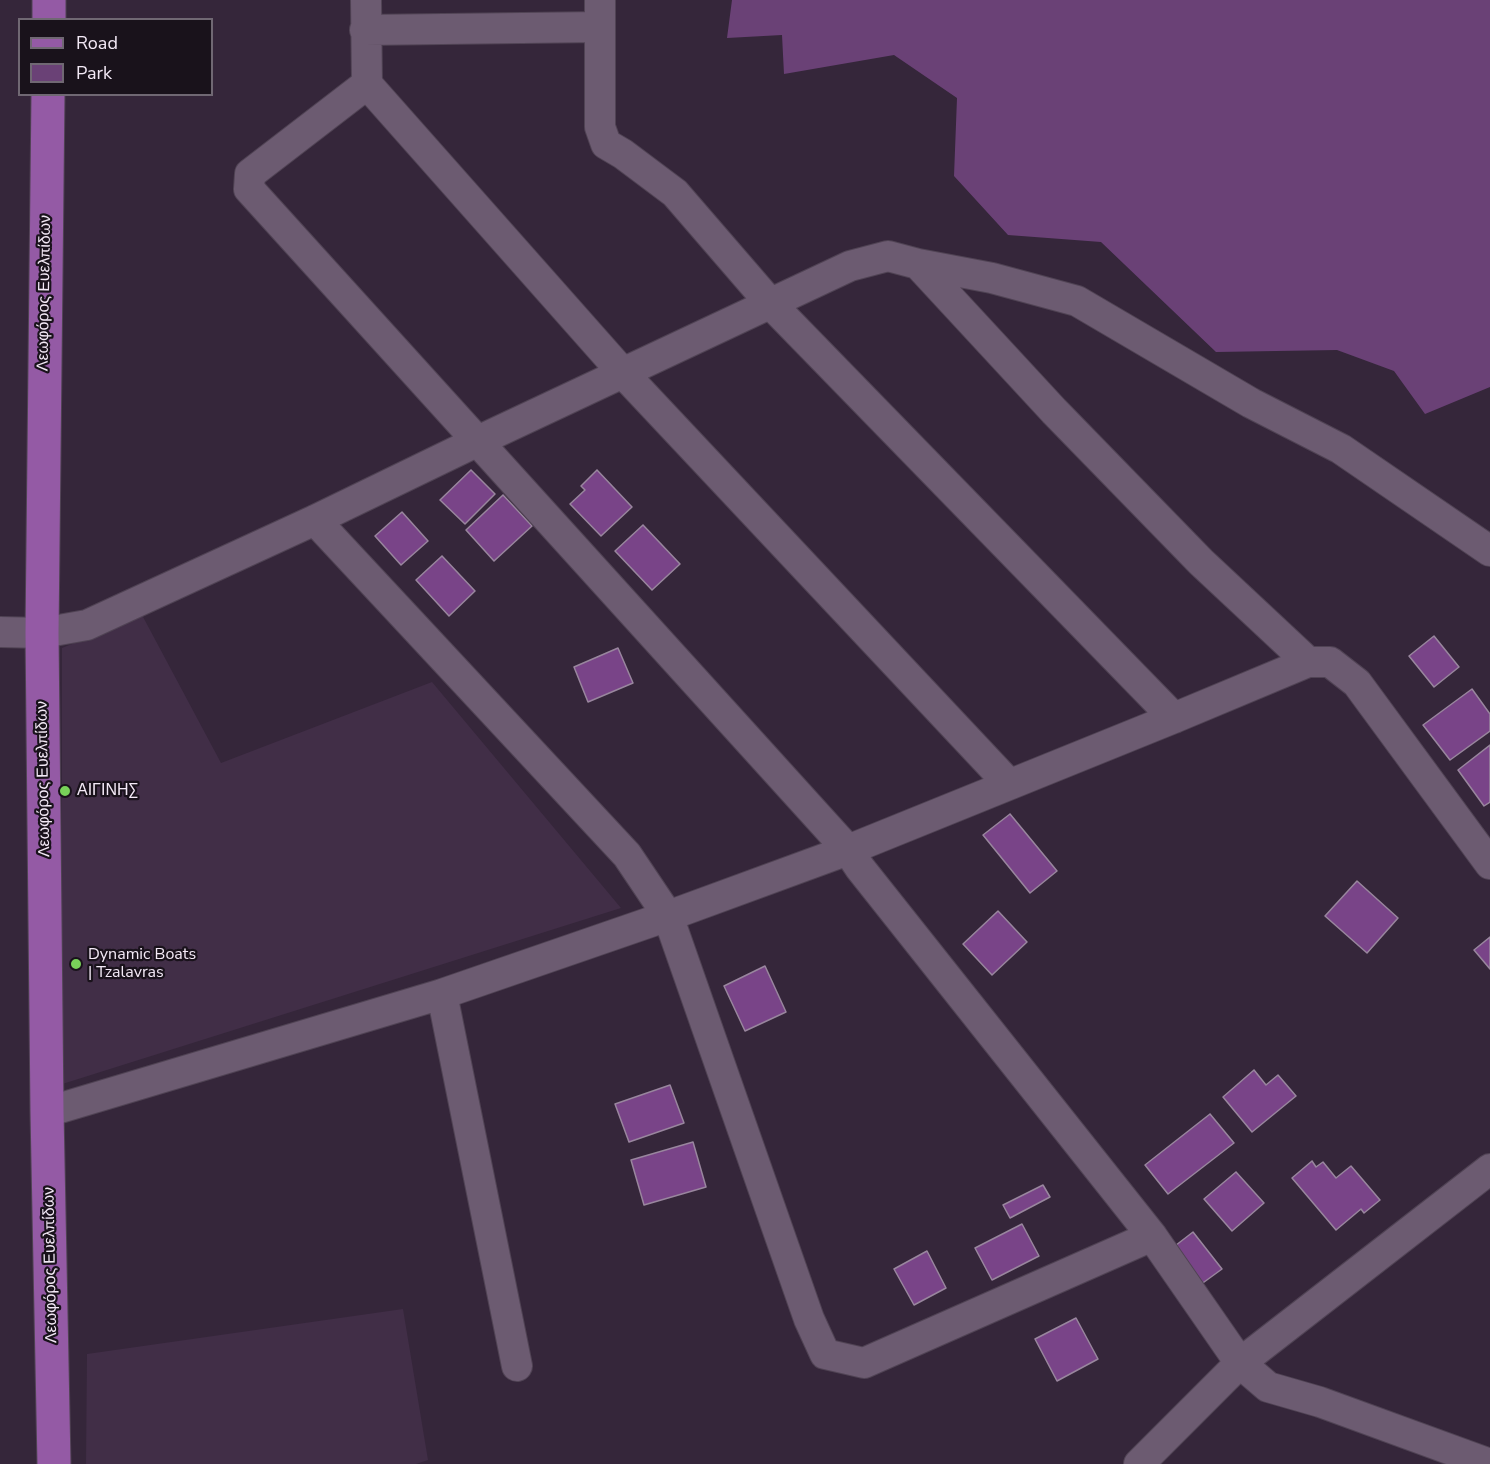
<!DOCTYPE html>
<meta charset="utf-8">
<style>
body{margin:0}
#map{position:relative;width:1490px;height:1464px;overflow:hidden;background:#35263a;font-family:"Nunito Sans",sans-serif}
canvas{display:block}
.legend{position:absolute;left:18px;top:18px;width:195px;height:78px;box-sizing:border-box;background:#19121b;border:2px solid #706873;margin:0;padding:8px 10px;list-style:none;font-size:18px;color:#f3e9f6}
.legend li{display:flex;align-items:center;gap:12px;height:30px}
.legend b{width:30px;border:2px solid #706873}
</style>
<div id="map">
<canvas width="1490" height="1464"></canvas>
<ul class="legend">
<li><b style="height:8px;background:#945aa5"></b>Road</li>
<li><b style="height:16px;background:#6a4176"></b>Park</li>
</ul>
</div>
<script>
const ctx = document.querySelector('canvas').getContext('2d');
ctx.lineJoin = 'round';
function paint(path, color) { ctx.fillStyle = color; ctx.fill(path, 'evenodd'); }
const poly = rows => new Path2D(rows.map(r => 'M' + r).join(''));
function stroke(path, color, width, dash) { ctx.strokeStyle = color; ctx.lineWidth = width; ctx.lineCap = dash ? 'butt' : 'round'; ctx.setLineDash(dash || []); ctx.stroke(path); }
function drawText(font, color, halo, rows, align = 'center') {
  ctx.font = font + ' "Nunito Sans",sans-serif'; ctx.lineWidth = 4.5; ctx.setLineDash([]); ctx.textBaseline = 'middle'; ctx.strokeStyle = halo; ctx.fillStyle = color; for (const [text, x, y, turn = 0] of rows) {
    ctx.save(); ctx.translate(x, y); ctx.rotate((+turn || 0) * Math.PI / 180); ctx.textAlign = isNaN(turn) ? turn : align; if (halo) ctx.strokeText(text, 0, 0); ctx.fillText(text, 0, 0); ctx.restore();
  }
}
const built = poly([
 [142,615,221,763,432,682,621,908,56,1086,62,823,62,648],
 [403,1309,428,1460,416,1464,86,1464,87,1354]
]);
const green = poly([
 [732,0,1490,0,1490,387,1425,414,1394,371,1337,350,1216,352,1101,242,1008,235,954,176,957,98,894,55,784,74,782,35,727,38]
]);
const building = poly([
 [471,470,495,494,465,524,440,500,471,470],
 [597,470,632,507,601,536,570,504,585,490,581,486,597,470],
 [503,495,532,526,494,561,466,530,503,495],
 [402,512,428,541,401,565,375,536,402,512],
 [643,525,680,564,652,590,615,551,643,525],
 [442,556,475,591,449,616,416,580,442,556],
 [1434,636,1459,667,1434,687,1409,656,1434,636],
 [618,648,633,683,588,702,574,667,618,648],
 [1472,689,1490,714,1490,731,1450,760,1423,725,1472,689],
 [1490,745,1490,802,1484,806,1458,770,1490,745],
 [1010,814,1057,871,1030,893,983,835,1010,814],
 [1357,881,1398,918,1367,953,1325,916,1357,881],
 [998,911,1027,942,992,975,963,944,998,911],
 [1490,937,1490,969,1474,950,1490,937],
 [765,966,786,1012,745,1031,724,986,765,966],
 [1254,1070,1266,1085,1278,1075,1296,1096,1252,1132,1223,1097,1254,1070],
 [670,1085,684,1123,629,1142,615,1104,670,1085],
 [1210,1114,1234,1143,1168,1194,1145,1165,1210,1114],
 [693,1142,706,1187,644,1205,631,1160,693,1142],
 [1312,1161,1316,1167,1323,1162,1336,1178,1351,1166,1380,1200,1364,1213,1361,1209,1336,1230,1292,1178,1312,1161],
 [1236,1172,1264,1203,1232,1231,1204,1199,1236,1172],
 [1043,1185,1050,1197,1010,1218,1003,1205,1043,1185],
 [1022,1224,1039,1256,992,1280,975,1248,1022,1224],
 [1193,1232,1222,1269,1200,1285,1171,1249,1193,1232],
 [927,1251,946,1288,914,1305,894,1269,927,1251],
 [1076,1318,1098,1359,1057,1381,1035,1339,1076,1318]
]);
const minor = poly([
 [366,0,367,84,250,174,249,189,848,850,860,868,1152,1236,1240,1363,1268,1387,1320,1402,1490,1464],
 [600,27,600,127,606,144,623,154,675,193,770,303,1174,718],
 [365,30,600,27,600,0],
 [367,84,623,373,1009,784],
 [918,264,1054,411,1201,562,1308,662],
 [315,520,627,855,668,916,809,1319,825,1354,864,1363,1152,1236],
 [0,632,42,633,87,625,315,520,478,441,850,266,888,256,918,264,992,278,1077,301,1251,403,1341,449,1490,551],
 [442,994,517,1366],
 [47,1112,442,994,668,916,848,850,1174,718,1308,662,1330,662,1357,683,1490,864],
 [1139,1464,1240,1363,1490,1169]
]);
const major = poly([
 [49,20,49,0],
 [48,94,42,633,47,1112,54,1464]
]);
const markers = [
 [65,791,6,"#78d259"],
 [76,964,6,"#78d259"]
];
const streetNames = [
 ["Λεωφόρος Ευελπίδων",45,293,-89],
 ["Λεωφόρος Ευελπίδων",44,779,-91],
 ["Λεωφόρος Ευελπίδων",51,1265,-91]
];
const poiNames = [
 ["ΑΙΓΙΝΗΣ",77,791],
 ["Dynamic Boats",88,955],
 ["| Tzalavras",88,973]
];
paint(built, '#412e47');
paint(green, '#6a4176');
paint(building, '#794488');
stroke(building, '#99869e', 1.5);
stroke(minor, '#504354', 32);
stroke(major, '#504354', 35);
stroke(minor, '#6c5b71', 30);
stroke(major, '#945aa5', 33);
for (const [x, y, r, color] of markers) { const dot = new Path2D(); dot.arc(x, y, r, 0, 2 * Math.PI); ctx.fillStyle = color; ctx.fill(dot); stroke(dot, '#19121b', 2); }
drawText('16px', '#f3e9f6', '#19121b', streetNames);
drawText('16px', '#f3e9f6', '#19121b', poiNames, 'left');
</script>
